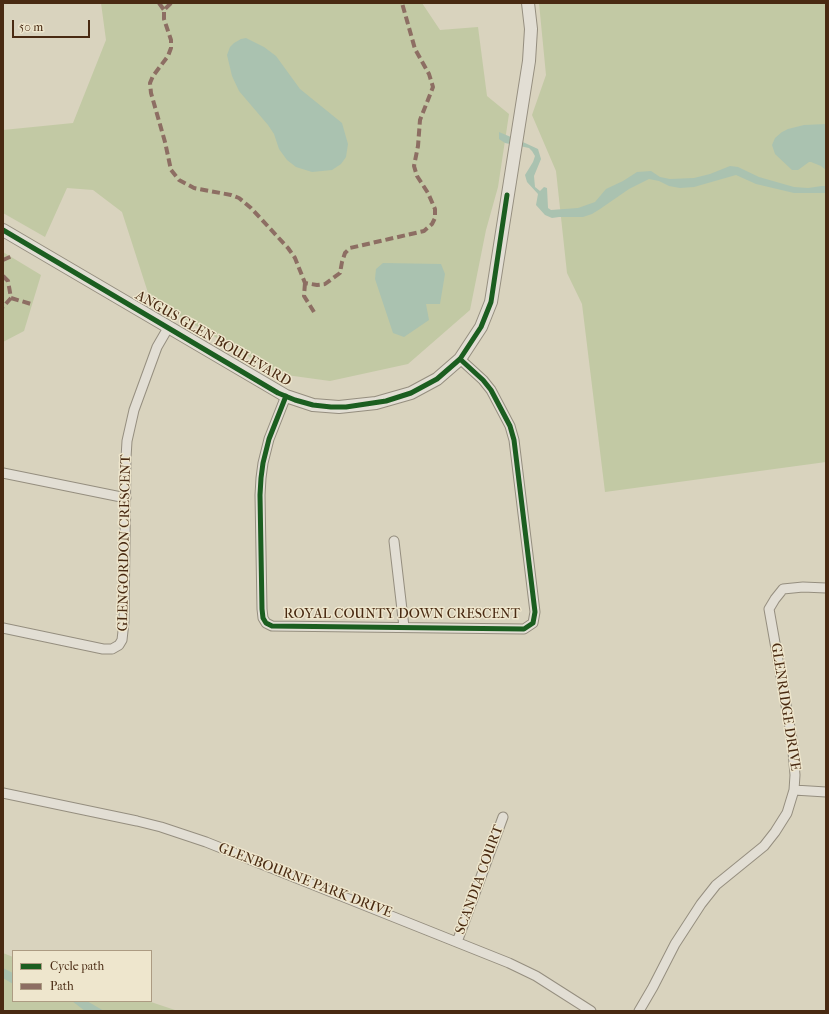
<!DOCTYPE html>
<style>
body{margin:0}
#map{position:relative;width:829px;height:1014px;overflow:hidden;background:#d9d3be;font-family:"IM FELL French Canon",serif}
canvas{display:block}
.frame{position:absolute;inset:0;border:4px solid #492a12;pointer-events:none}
.legend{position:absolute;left:12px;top:950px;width:140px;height:52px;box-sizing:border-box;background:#eee6cd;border:1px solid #ac9b82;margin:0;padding:5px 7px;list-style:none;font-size:12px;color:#492a12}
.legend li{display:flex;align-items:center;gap:8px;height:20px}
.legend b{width:20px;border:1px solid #ac9b82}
.scale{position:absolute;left:12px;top:20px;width:78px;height:18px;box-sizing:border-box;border:2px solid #492a12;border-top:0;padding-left:5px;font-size:12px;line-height:14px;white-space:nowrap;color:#492a12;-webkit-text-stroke:3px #eee6cd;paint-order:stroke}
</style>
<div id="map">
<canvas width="829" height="1014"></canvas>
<div class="frame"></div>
<ul class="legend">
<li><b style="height:5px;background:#1b5e20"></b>Cycle path</li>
<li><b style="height:5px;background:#8d6e63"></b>Path</li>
</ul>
<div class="scale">50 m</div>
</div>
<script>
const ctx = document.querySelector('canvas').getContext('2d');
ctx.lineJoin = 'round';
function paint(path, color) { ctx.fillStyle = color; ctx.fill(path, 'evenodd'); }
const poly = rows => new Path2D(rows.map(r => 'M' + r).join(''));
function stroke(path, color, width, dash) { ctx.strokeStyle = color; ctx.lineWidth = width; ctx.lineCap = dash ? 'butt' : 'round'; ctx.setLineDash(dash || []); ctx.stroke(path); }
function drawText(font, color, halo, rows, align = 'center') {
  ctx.font = font + ' "IM FELL French Canon",serif'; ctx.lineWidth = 3; ctx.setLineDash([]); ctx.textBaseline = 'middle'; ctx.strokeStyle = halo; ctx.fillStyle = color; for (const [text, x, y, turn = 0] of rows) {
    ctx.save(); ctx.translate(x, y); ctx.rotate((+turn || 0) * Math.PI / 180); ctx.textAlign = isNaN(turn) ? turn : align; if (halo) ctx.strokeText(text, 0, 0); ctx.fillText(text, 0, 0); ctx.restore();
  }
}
const green = poly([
 [101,3,422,3,440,30,478,27,487,96,509,114,498,187,486,230,470,310,408,364,330,381,279,374,150,299,122,212,93,190,67,188,45,237,3,213,3,130,73,123,106,40],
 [539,3,826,3,826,462,605,492,582,304,567,273,556,171,532,115,546,75],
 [3,252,41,275,24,331,3,342],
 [3,953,13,957,13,1001,148,1001,178,1011,3,1011]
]);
const water = poly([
 [246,38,264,47,276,56,300,89,342,123,348,144,346,157,341,164,332,170,312,172,296,167,287,160,279,149,274,134,268,125,239,91,232,76,227,55,230,47,234,43,241,39],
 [826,124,826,170,821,166,811,162,809,162,798,170,792,170,775,154,772,145,775,138,782,132,788,129,804,125],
 [499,132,525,143,538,149,541,159,534,176,535,187,540,191,544,187,547,188,548,208,551,210,578,208,595,202,606,189,623,181,637,172,651,171,660,177,670,179,694,178,710,174,730,166,738,167,759,177,794,187,808,188,822,186,826,186,826,193,794,193,756,184,736,175,694,187,680,188,669,186,659,181,649,179,629,189,600,209,592,214,583,217,559,217,552,218,545,215,536,205,538,194,527,182,525,175,533,162,535,156,532,151,529,148,505,143,499,139],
 [383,263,441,264,445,274,440,304,426,304,429,320,404,337,393,333,375,279,376,269],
 [3,968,13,973,13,984,3,978],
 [72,1001,87,1001,104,1011,85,1011]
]);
const minor = poly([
 [286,396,269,439,263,463,261,478,260,495,262,609,263,618,266,623,272,626,524,629,533,623,535,612,514,440,510,426,491,390,483,380,460,359],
 [3,473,126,498],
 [394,541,404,627],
 [3,628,103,649,112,649,119,645,122,640,124,622,126,458,127,441,134,410,157,347,168,328],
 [794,790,826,792],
 [3,793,137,821,161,827,206,842,509,963,536,976,591,1011],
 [457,942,503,817],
 [639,1011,653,987,675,944,701,904,716,885,764,846,775,832,787,813,794,790,795,775,792,739,769,609,775,599,783,589,803,587,826,588]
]);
const tertiary = poly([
 [3,230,286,396,313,405,339,407,376,403,411,393,437,379,460,359,481,327,491,302,529,61,531,29,528,3]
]);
const quiet = poly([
 [159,3,164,10],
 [171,3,164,10,164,19,171,40,171,48,168,56,153,76,150,83,151,93,165,142,171,170,179,180,194,188,231,195,239,198,251,208,288,248,295,258,305,283,317,285,325,284,340,273,342,262,345,253,350,248,424,231,432,224,435,218,435,209,428,193,417,176,414,166,418,146,420,120,433,87,429,74,415,49,402,3],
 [3,260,12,256],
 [3,276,8,281,11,298,3,307],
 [305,283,304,296,314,312],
 [11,298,31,304]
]);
const cycleway = poly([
 [3,230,278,393,295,400,313,405,331,407,346,407,386,401,411,393,437,379,460,359,481,327,491,302,507,195],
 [286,396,269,439,263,463,261,478,260,495,262,609,263,618,266,623,272,626,524,629,533,623,535,612,514,440,510,426,491,390,483,380,460,359]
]);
const streetNames = [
 ["ANGUS GLEN BOULEVARD",213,339,30],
 ["GLENGORDON CRESCENT",125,543,-89],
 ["ROYAL COUNTY DOWN CRESCENT",402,615],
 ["GLENRIDGE DRIVE",785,707,81],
 ["SCANDIA COURT",480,880,-70],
 ["GLENBOURNE PARK DRIVE",305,881,21]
];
paint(green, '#c2c9a4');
paint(water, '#aac2b0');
stroke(minor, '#958e7f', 11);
stroke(tertiary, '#958e7f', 14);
stroke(minor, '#e2ded4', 9);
stroke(tertiary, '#e2ded4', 12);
stroke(quiet, '#8d6e63', 4, [8, 4]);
stroke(cycleway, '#1b5e20', 5);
drawText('14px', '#492a12', '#eee6cd', streetNames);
</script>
